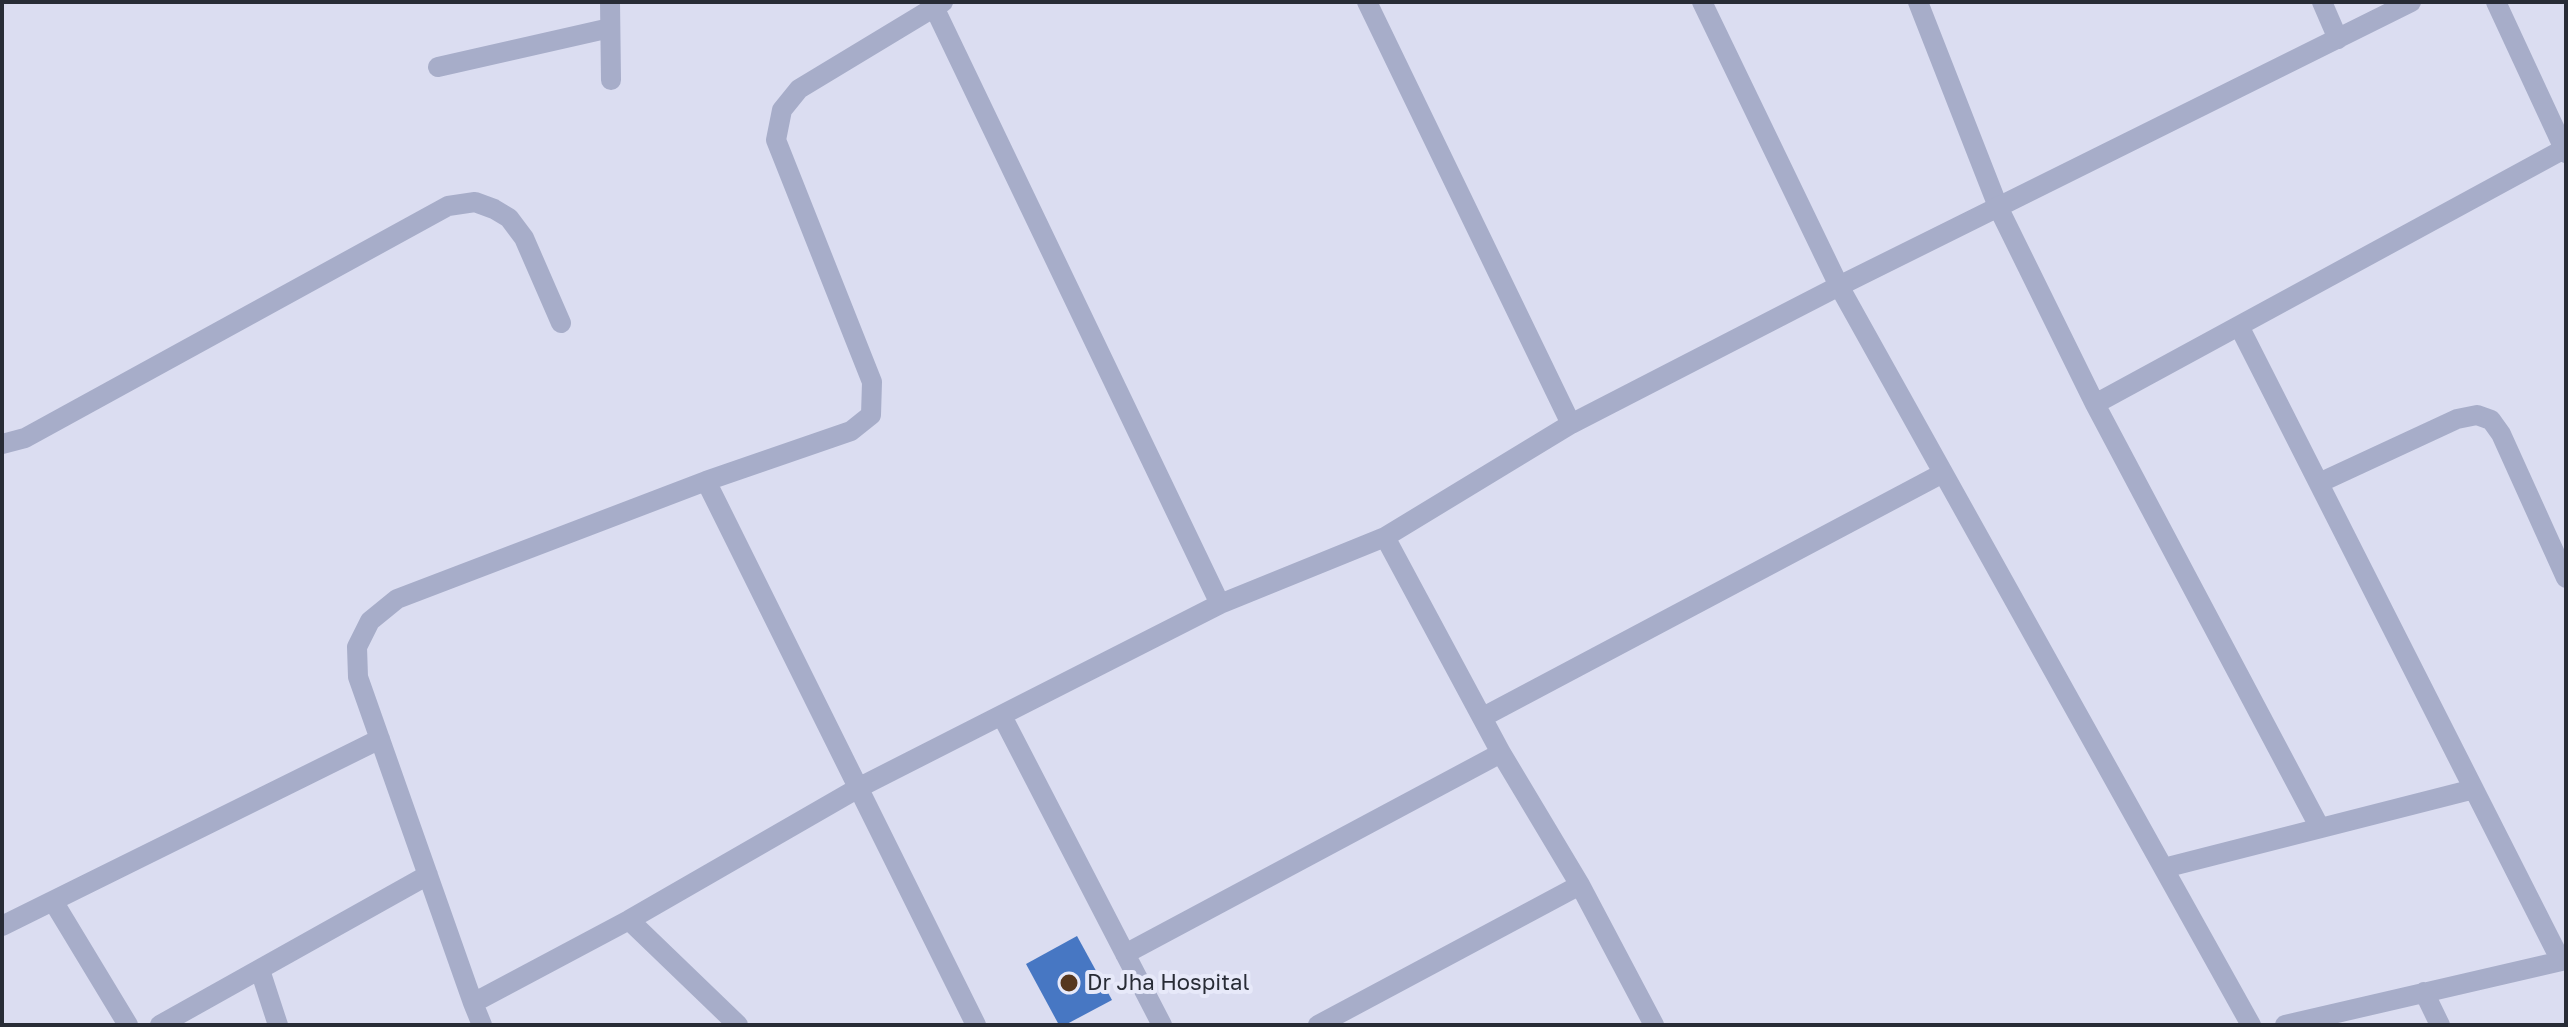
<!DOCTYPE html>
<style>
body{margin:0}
#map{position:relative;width:2568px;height:1027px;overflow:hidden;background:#dbddf1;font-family:"Golos Text",sans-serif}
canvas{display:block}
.frame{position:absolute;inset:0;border:4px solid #282c36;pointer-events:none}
</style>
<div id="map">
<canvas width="2568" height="1027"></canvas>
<div class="frame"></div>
</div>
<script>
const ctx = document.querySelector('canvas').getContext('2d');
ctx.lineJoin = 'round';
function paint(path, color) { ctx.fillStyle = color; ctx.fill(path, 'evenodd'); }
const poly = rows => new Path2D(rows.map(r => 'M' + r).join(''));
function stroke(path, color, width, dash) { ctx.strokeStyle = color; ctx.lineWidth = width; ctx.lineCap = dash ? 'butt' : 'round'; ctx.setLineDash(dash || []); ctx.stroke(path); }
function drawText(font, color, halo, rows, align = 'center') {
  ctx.font = font + ' "Golos Text",sans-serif'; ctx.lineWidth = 8; ctx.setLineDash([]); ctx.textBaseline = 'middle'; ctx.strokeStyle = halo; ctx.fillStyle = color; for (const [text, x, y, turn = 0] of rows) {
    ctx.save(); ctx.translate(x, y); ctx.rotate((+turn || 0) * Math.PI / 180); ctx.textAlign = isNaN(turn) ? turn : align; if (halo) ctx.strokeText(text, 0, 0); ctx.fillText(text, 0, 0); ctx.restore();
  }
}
const building = poly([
 [1077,936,1112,1000,1065,1025,1059,1025,1026,964]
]);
const service = poly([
 [1918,2,1999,209]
]);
const minor = poly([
 [610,2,611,80],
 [1367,2,1571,424],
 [1702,2,1839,286,2251,1025],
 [2322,2,2338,39],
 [2496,2,2566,153],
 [934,7,1220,604],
 [438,67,610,28],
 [1999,209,2095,404,2320,828],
 [2239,326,2561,961],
 [2095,404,2564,149],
 [2,444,25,438,448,206,475,202,494,209,509,218,524,238,561,323],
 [706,481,976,1025],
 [2319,483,2457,419,2477,415,2491,420,2501,434,2566,578],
 [1385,537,1501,753,1580,885,1654,1025],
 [1002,716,1162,1025],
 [1483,717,1943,473],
 [2164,868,2474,789],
 [53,901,128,1025],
 [629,920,738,1025],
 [2,926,380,739],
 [1125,954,1501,753],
 [260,970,278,1025],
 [2424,992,2440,1025],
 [473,1003,358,677,357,647,370,621,397,599,706,481,851,431,871,415,872,382,776,140,782,110,799,89,943,2],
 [160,1025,428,875],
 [482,1025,473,1003,629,920,860,787,1220,604,1385,537,1571,424,1839,286,2411,2],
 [1318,1025,1580,885],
 [2285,1025,2566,960]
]);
const markers = [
 [1069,983,10,"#56371e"]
];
const poiNames = [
 ["Dr Jha Hospital",1087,983]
];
paint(building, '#4777c3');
stroke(service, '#a7adc9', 20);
stroke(minor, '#a7adc9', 20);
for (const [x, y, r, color] of markers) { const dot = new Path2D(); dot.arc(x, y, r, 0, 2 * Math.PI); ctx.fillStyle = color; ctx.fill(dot); stroke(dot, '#e7e9f9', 3); }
drawText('22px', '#282c36', '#e7e9f9', poiNames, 'left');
</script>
